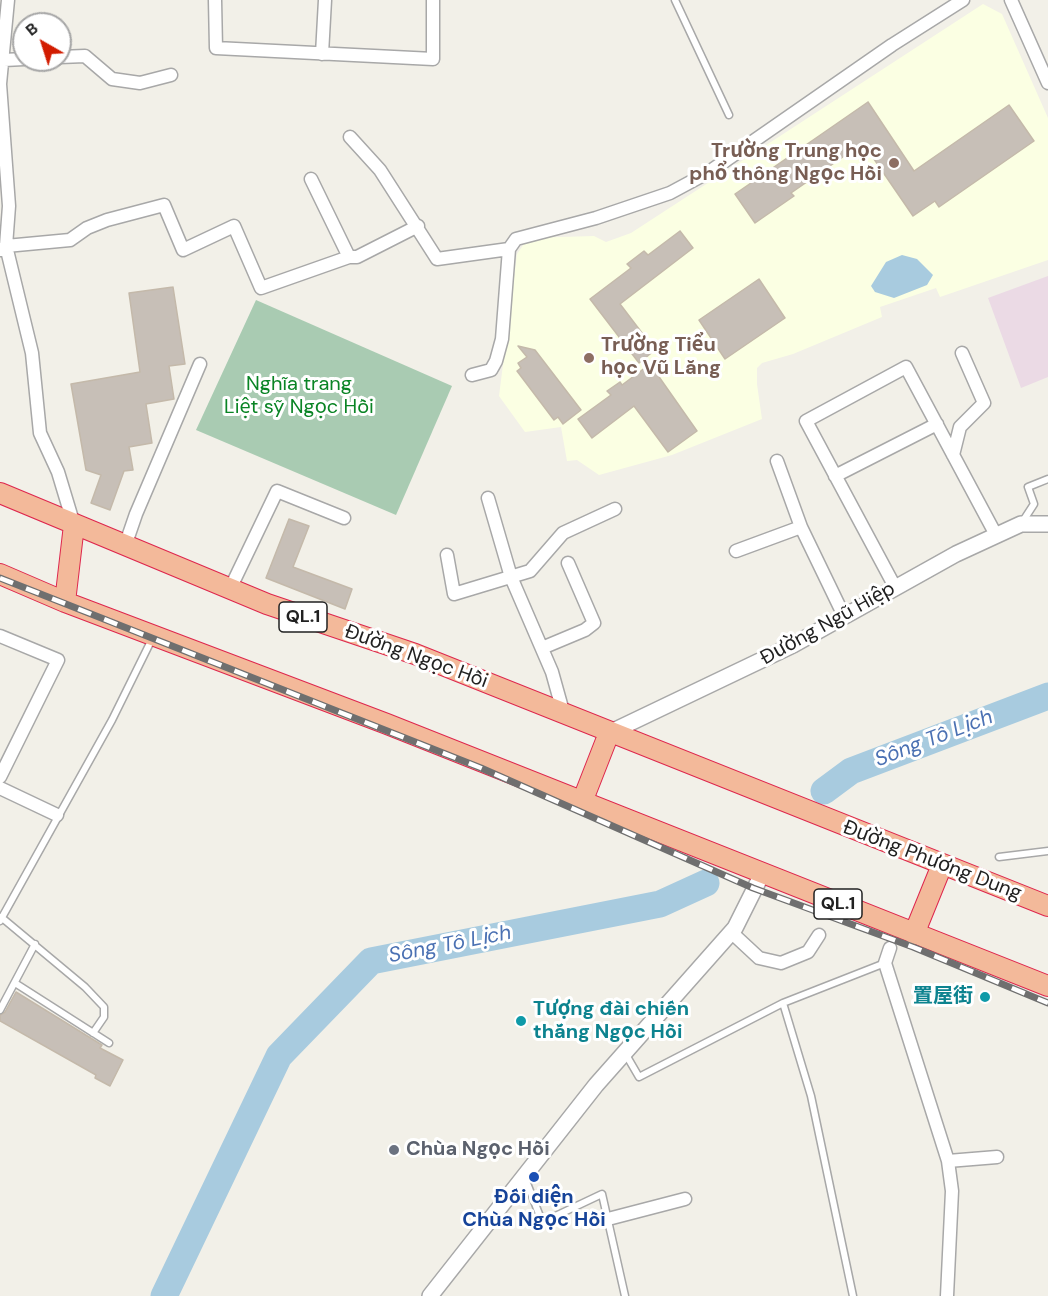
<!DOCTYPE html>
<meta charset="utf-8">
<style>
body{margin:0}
#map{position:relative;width:1048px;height:1296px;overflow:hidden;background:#f2f0e8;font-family:"DM Sans",sans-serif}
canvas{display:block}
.north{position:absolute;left:12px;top:12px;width:60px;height:60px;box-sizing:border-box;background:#fff;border:2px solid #a6a6a6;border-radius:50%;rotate:321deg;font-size:16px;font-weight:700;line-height:24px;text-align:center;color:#212121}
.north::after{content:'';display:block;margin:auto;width:21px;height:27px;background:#d21c00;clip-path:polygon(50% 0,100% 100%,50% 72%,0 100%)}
</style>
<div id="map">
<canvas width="1048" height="1296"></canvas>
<div class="north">B</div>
</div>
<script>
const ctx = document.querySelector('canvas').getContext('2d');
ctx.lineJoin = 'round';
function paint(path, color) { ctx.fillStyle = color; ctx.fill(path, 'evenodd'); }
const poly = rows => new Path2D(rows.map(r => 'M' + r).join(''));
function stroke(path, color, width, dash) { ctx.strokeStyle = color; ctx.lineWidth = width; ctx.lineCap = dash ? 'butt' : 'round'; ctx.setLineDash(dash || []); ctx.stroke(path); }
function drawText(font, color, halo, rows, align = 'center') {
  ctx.font = font + ' "DM Sans","Noto Sans SC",sans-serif'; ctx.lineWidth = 6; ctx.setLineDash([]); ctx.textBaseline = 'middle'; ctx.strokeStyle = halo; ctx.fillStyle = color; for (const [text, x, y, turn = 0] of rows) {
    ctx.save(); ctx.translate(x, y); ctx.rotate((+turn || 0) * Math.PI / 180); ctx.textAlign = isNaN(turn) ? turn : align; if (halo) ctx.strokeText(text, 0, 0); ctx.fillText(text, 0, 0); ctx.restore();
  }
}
const industrial = poly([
 [1048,276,1048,377,1021,388,988,298]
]);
const education = poly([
 [983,4,1002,14,1048,118,1048,260,940,297,936,288,880,307,882,317,793,354,762,363,757,368,757,384,762,419,672,455,599,475,577,460,567,461,561,427,525,432,499,396,517,254,528,238,594,236,606,242,631,233]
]);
const cemetery = poly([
 [256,300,452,386,396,515,196,430]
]);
const water = poly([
 [902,255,917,259,933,275,927,285,894,298,875,292,871,286,886,262]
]);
const river = poly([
 [824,791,851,771,1048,696],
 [164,1296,279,1056,371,961,660,904,706,883]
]);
const building = poly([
 [868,102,914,171,1009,105,1034,141,939,207,935,201,913,216,863,143,791,193,794,196,755,223,735,194,868,102],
 [680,231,693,248,620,304,655,350,639,363,590,299,631,268,627,264,644,251,648,255,680,231],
 [759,279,785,318,725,359,699,320,759,279],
 [173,287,185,364,169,366,174,399,146,404,152,443,129,447,133,470,124,471,110,510,91,503,101,475,86,470,71,384,140,372,129,293,173,287],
 [518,346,535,350,581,410,563,424,558,417,554,420,517,371,521,368,518,363,527,357,518,346],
 [650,364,697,431,668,452,634,406,592,438,578,419,611,395,607,391,620,382,622,385,650,364],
 [289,519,309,526,293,567,352,589,345,609,266,578,289,519],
 [16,992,102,1045,100,1048,123,1060,110,1086,95,1078,96,1075,0,1021,0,1015,5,1012,16,992]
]);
const service = poly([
 [675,0,729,115],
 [1023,521,1034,504,1028,487,1048,479],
 [999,857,1048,851],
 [1,917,85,987,104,1007,104,1017,93,1033],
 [0,921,112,720,152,639],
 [15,983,109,1043],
 [783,1003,811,1096,853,1296],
 [0,1010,35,944],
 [625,1053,639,1077,783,1003,885,963],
 [525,1178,541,1219,547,1220,602,1194,625,1296]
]);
const minor = poly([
 [8,0,0,84,9,206,6,246,32,353,40,433,58,472,74,525],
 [215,0,216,48,433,59,433,0],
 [1011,0,1048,83],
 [322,54,325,0],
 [60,57,85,56,112,79,140,83,171,75],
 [4,60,24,59],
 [350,137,380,170,437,259,509,249],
 [311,179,349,257],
 [1,250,6,246,70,240,87,228,107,220,164,205,183,250,234,226,261,288,349,257,357,257,418,226],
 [472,375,491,370,496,361,502,339,509,249,516,239,596,218,670,193,709,172,892,45,963,0],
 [953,455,960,427,984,403,962,353],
 [777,461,801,527],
 [835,476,937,424],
 [488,498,511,577,552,672,564,715],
 [125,546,136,514,200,364],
 [736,551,801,527,844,616],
 [447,555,454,594,530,571,563,533,615,509],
 [895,587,806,421,906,367,996,535],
 [230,589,277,491,344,518],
 [0,636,58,660,0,777],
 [542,648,585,630,594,623,568,563],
 [0,788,57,815],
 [731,932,759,958,781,963,808,952,819,935],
 [890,948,885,963,948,1161,952,1191,947,1296],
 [948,1161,997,1157],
 [608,1219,685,1199]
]);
const tertiary = poly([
 [609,733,793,645,956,554,1021,524,1048,524],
 [430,1296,596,1085,735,928,762,874]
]);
const trunk = poly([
 [0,493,267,604,415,654,1048,906],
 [0,574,65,602,387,724,1048,986],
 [65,602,74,525],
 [582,802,609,733],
 [914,934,942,865]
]);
const rail = poly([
 [0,578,481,768,753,888,913,947,1048,1003]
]);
const markers = [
 [894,163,6,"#8d6e63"],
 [589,358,6,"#8d6e63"],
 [985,997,6,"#0f9aa8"],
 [521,1021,6,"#0f9aa8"],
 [394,1150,6,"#6b7280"],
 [534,1177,6,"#1a4fb4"]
];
const shields = [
 [303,617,48],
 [838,904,48]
];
const shieldNames = [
 ["QL.1",303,617],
 ["QL.1",838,904]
];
const educationNames = [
 ["Trường Trung học",882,152],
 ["phổ thông Ngọc Hồi",882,175],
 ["Trường Tiểu",601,346,"left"],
 ["học Vũ Lăng",601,369,"left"]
];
const parkNames = [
 ["Nghĩa trang",299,385],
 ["Liệt sỹ Ngọc Hồi",299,408]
];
const streetNames = [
 ["Đường Ngũ Hiệp",828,624,-29],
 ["Đường Ngọc Hồi",416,657,20],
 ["Đường Phương Dung",932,861,21]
];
const cultureNames = [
 ["置屋街",973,997],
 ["Tượng đài chiến",533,1010,"left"],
 ["thắng Ngọc Hồi",533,1033,"left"]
];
const worshipNames = [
 ["Chùa Ngọc Hồi",406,1150]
];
const transitNames = [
 ["Đối diện",534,1198],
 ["Chùa Ngọc Hồi",534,1221]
];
const waterNames = [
 ["Sông Tô Lịch",934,739,-21],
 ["Sông Tô Lịch",450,945,-11]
];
paint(industrial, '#ebdae5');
paint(education, '#fbffe3');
paint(cemetery, '#a9cbb2');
paint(water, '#a8cbdf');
stroke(river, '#a8cbdf', 27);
paint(building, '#c7bfb7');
stroke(building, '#c4b9aa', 1.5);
stroke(service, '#a8a8a8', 9);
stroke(minor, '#a8a8a8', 15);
stroke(tertiary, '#a8a8a8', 18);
stroke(trunk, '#de264d', 22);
stroke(service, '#fff', 6);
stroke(minor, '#fff', 12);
stroke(tertiary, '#fff', 15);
stroke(trunk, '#f3b99a', 20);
stroke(rail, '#6f6f6f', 7);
stroke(rail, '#fff', 4.5, [14]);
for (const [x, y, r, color] of markers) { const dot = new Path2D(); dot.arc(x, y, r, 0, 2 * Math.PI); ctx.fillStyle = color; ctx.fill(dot); stroke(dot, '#fff', 2); }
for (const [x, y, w] of shields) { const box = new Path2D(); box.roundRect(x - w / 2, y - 15, w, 30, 4.5); ctx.fillStyle = '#fff'; ctx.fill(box); stroke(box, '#212121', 1.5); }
drawText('bold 18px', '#212121', null, shieldNames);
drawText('bold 20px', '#785e54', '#fff', educationNames, 'right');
drawText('20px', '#0a8425', '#fff', parkNames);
drawText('20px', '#212121', '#fff', streetNames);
drawText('bold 20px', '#0d838f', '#fff', cultureNames, 'right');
drawText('bold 20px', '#5b616d', '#fff', worshipNames, 'left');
drawText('bold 20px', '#164399', '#fff', transitNames);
drawText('italic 21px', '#4b71b3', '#fff', waterNames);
</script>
